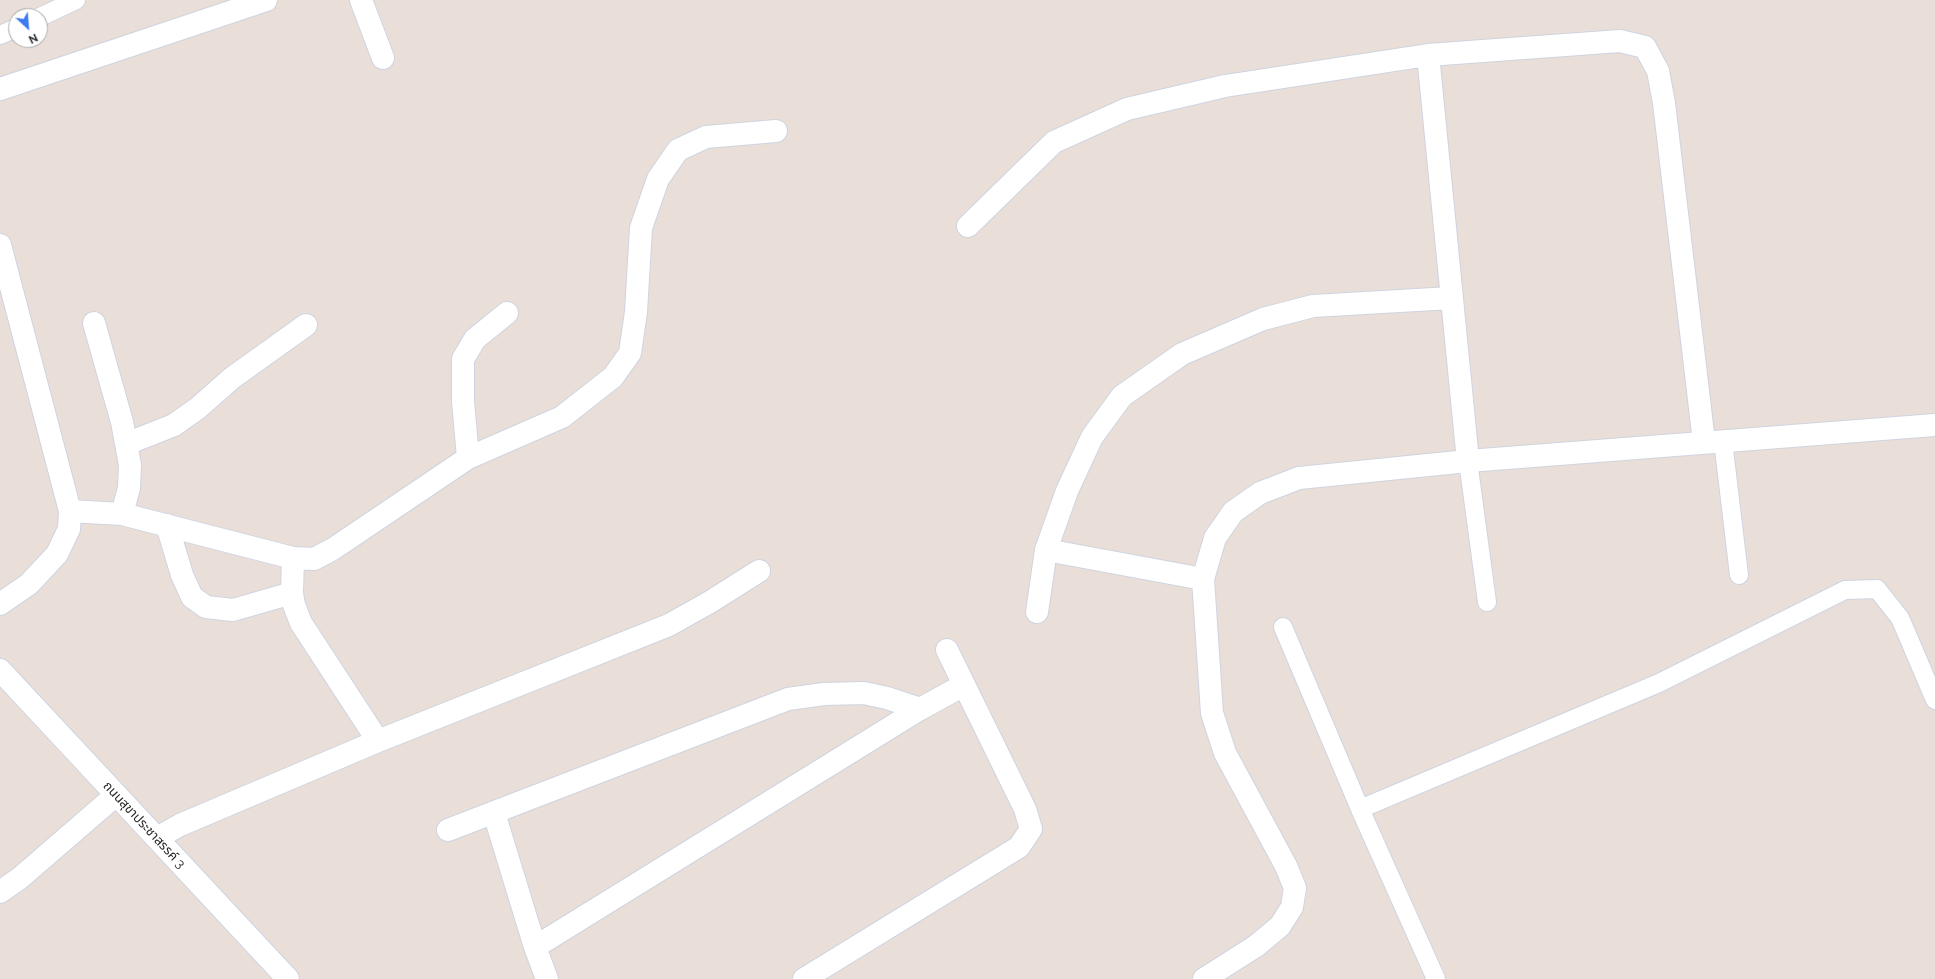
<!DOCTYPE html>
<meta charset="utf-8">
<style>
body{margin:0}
#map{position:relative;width:1935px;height:979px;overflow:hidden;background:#e9dfd8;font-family:Raleway,sans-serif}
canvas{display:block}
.north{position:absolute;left:8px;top:8px;width:40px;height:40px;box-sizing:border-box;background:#fff;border:1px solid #a9a9a9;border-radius:50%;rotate:154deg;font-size:11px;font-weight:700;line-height:16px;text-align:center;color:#272727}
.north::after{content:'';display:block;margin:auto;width:14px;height:18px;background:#3c7bf2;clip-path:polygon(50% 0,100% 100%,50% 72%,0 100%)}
</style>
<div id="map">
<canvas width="1935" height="979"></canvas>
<div class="north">N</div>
</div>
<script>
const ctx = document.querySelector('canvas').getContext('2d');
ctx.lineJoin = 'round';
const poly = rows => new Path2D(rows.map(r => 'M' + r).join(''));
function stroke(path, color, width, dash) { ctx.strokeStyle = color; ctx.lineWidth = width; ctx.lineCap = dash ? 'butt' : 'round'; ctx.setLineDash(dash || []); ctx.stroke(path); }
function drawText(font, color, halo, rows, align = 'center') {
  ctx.font = font + ' Raleway,"Noto Sans Thai",sans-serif'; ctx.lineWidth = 3; ctx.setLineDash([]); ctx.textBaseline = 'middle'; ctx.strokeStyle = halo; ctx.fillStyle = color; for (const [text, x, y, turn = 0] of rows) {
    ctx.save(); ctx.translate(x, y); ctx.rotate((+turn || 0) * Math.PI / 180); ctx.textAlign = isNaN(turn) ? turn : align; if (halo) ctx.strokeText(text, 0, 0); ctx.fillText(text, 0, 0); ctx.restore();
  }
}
const lane = poly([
 [40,17,76,0],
 [0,35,16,28],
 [1723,441,1739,575],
 [1468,461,1487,602],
 [1283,627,1360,809,1659,683,1845,590,1877,589,1900,618,1935,700],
 [1360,809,1436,979]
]);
const street = poly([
 [361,0,383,58],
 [1428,55,1468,461],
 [0,89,266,0],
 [968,226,1054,142,1127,109,1225,86,1428,55,1620,41,1645,47,1658,71,1664,103,1704,442],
 [0,245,70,511,69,529,57,554,29,584,0,604],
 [94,323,122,422,130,465,129,488,122,514],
 [126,444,174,425,198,408,232,378,306,325],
 [468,458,562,417,613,377,630,353,636,312,641,228,658,179,678,150,706,137,776,131],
 [70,511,122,514,293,558,314,559,333,549,468,458,463,401,463,359,475,339,507,313],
 [167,525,182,575,192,597,206,607,233,610,292,593],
 [1046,550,1203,579],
 [293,558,292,593,294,605,301,623,378,741],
 [1037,612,1046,550,1067,491,1092,437,1122,396,1182,354,1263,319,1313,306,1451,298],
 [494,813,535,947,547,979],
 [448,830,788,699,824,694,864,693,887,698,920,709],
 [157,838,180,825,378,741,669,625,710,602,759,571],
 [0,892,20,878,116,795],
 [535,947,920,709,964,685],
 [804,979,1019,847,1031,829,1025,809,947,650],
 [1204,979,1256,946,1280,926,1292,907,1295,888,1286,866,1225,753,1212,713,1203,579,1215,538,1233,512,1260,493,1299,478,1468,461,1935,425]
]);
const secondary = poly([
 [0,670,288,979]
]);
const streetNames = [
 ["ถนนสุขาประชาสรรค์ 3",144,825,47]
];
stroke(lane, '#ced4e0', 20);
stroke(street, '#ced4e0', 24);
stroke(secondary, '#ced4e0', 24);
stroke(lane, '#fff', 18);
stroke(street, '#fff', 22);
stroke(secondary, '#fff', 22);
drawText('13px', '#272727', '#fff', streetNames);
</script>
